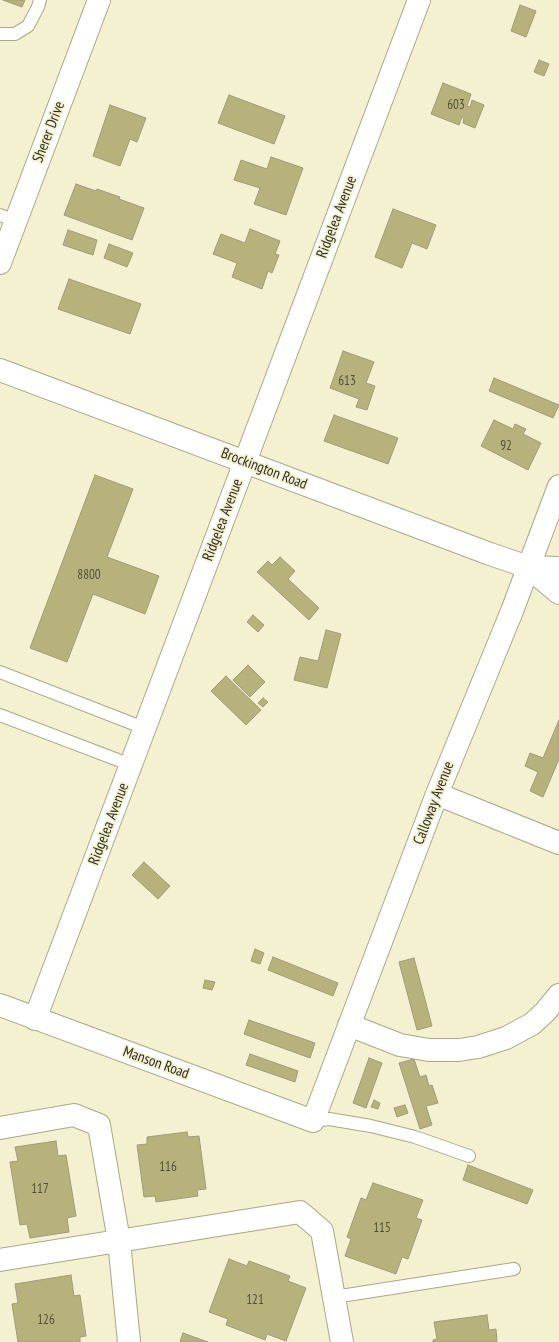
<!DOCTYPE html>
<style>
body{margin:0}
canvas{display:block;background:#f3f1cf}
</style>
<canvas width="559" height="1342"></canvas>
<script>
const ctx = document.querySelector('canvas').getContext('2d');
ctx.lineJoin = 'round';
function paint(path, color) { ctx.fillStyle = color; ctx.fill(path, 'evenodd'); }
const poly = rows => new Path2D(rows.map(r => 'M' + r).join(''));
function stroke(path, color, width, dash) { ctx.strokeStyle = color; ctx.lineWidth = width; ctx.lineCap = dash ? 'butt' : 'round'; ctx.setLineDash(dash || []); ctx.stroke(path); }
function drawText(font, color, halo, rows, align = 'center') {
  ctx.font = font + ' "PT Sans Narrow",sans-serif'; ctx.lineWidth = 3.5; ctx.setLineDash([]); ctx.textBaseline = 'middle'; ctx.strokeStyle = halo; ctx.fillStyle = color; for (const [text, x, y, turn = 0] of rows) {
    ctx.save(); ctx.translate(x, y); ctx.rotate((+turn || 0) * Math.PI / 180); ctx.textAlign = isNaN(turn) ? turn : align; if (halo) ctx.strokeText(text, 0, 0); ctx.fillText(text, 0, 0); ctx.restore();
  }
}
const building = poly([
 [3,0,25,0,22,7,3,0],
 [520,5,536,11,526,37,511,31,520,5],
 [539,60,549,64,544,76,534,72,539,60],
 [443,83,471,94,467,106,470,107,472,100,484,105,475,128,463,123,464,118,462,117,459,125,431,114,443,83],
 [229,95,285,116,274,144,218,123,229,95],
 [110,105,146,118,137,142,130,139,120,166,93,156,110,105],
 [271,157,303,168,286,215,254,204,260,188,234,180,241,160,267,169,271,157],
 [76,184,96,191,97,189,120,197,119,199,144,208,132,240,64,215,76,184],
 [393,209,436,225,427,249,412,243,402,268,375,257,393,209],
 [250,229,280,241,275,254,279,255,272,273,268,271,262,289,232,277,237,263,213,254,221,234,245,243,250,229],
 [68,230,97,240,93,255,63,245,68,230],
 [109,244,133,253,127,267,104,258,109,244],
 [69,279,141,304,130,334,58,309,69,279],
 [343,351,374,362,366,383,375,386,367,410,356,407,359,399,330,388,343,351],
 [494,378,559,405,553,418,489,391,494,378],
 [334,415,398,438,388,464,324,441,334,415],
 [494,420,513,429,515,424,526,429,523,434,541,443,528,470,481,446,494,420],
 [95,475,133,489,107,557,159,576,145,614,93,594,67,662,30,648,95,475],
 [280,557,295,571,288,579,319,608,309,620,257,572,268,561,272,565,280,557],
 [253,615,264,625,258,632,247,622,253,615],
 [326,630,341,634,327,688,294,680,300,657,318,661,326,630],
 [248,665,265,682,250,697,233,680,248,665],
 [226,676,261,710,246,725,211,691,226,676],
 [263,698,268,702,263,707,258,703,263,698],
 [559,720,559,759,543,797,530,791,538,772,525,766,530,753,543,758,559,720],
 [144,862,170,886,158,899,132,875,144,862],
 [255,949,264,953,260,964,251,961,255,949],
 [273,957,338,983,333,996,268,970,273,957],
 [414,958,432,1026,417,1030,399,962,414,958],
 [205,980,215,982,212,990,203,988,205,980],
 [249,1020,315,1043,310,1058,244,1034,249,1020],
 [250,1054,298,1071,295,1082,246,1065,250,1054],
 [369,1058,382,1063,366,1108,353,1103,369,1058],
 [414,1059,420,1077,426,1075,429,1086,432,1085,438,1103,426,1106,432,1125,420,1129,399,1063,414,1059],
 [374,1100,380,1103,378,1109,371,1107,374,1100],
 [405,1105,408,1113,397,1117,394,1108,405,1105],
 [187,1132,188,1137,199,1136,206,1189,197,1190,198,1196,156,1202,155,1196,144,1197,137,1145,147,1144,147,1137,187,1132],
 [56,1141,58,1156,66,1155,76,1216,67,1218,69,1232,30,1238,27,1224,20,1225,10,1162,18,1161,15,1147,56,1141],
 [468,1165,533,1190,527,1204,463,1180,468,1165],
 [373,1183,423,1200,416,1218,422,1220,408,1259,402,1257,396,1274,345,1256,351,1239,347,1237,361,1198,366,1200,373,1183],
 [229,1259,247,1266,249,1261,290,1276,288,1281,306,1288,286,1341,267,1334,265,1340,226,1325,228,1319,209,1312,229,1259],
 [71,1275,74,1296,80,1295,86,1336,80,1337,80,1342,18,1342,12,1304,18,1303,15,1284,71,1275],
 [487,1315,489,1330,496,1329,497,1342,433,1342,433,1340,437,1339,434,1322,487,1315],
 [183,1333,208,1342,180,1342,183,1333]
]);
const service = poly([
 [0,34,15,34,28,26,38,7,40,0],
 [0,215,16,221],
 [0,672,144,728],
 [0,715,131,765],
 [313,1121,329,1119,371,1126,415,1137,469,1156],
 [334,1297,514,1269]
]);
const minor = poly([
 [0,263,99,0],
 [437,794,559,843],
 [0,1005,313,1121,437,794,512,611,559,486],
 [35,1019,419,0],
 [349,1025,400,1045,429,1050,459,1050,478,1047,506,1038,532,1024,545,1012,559,995],
 [0,1128,74,1115,99,1125,119,1241,129,1342],
 [0,1260,300,1212,322,1231,342,1342]
]);
const secondary = poly([
 [0,370,490,554,528,567,559,568],
 [528,567,559,593]
]);
const numberNames = [
 ["603",456,105],
 ["613",347,381],
 ["92",506,446],
 ["8800",89,575],
 ["116",168,1167],
 ["117",40,1189],
 ["115",382,1228],
 ["121",255,1300],
 ["126",46,1320]
];
const streetNames = [
 ["Sherer Drive",49,132,-69],
 ["Ridgelea Avenue",337,217,-69],
 ["Brockington Road",264,469,21],
 ["Ridgelea Avenue",223,520,-69],
 ["Calloway Avenue",434,803,-69],
 ["Ridgelea Avenue",109,824,-69],
 ["Manson Road",156,1063,20]
];
paint(building, '#b7b27c');
stroke(building, '#9e9c7c', 1);
stroke(service, '#aaa888', 14);
stroke(minor, '#aaa888', 24);
stroke(secondary, '#aaa888', 24);
stroke(service, '#fff', 12);
stroke(minor, '#fff', 22);
stroke(secondary, '#fff', 22);
drawText('13px', '#514f38', null, numberNames);
drawText('15px', '#2f2e21', '#f3f1cf', streetNames);
</script>
